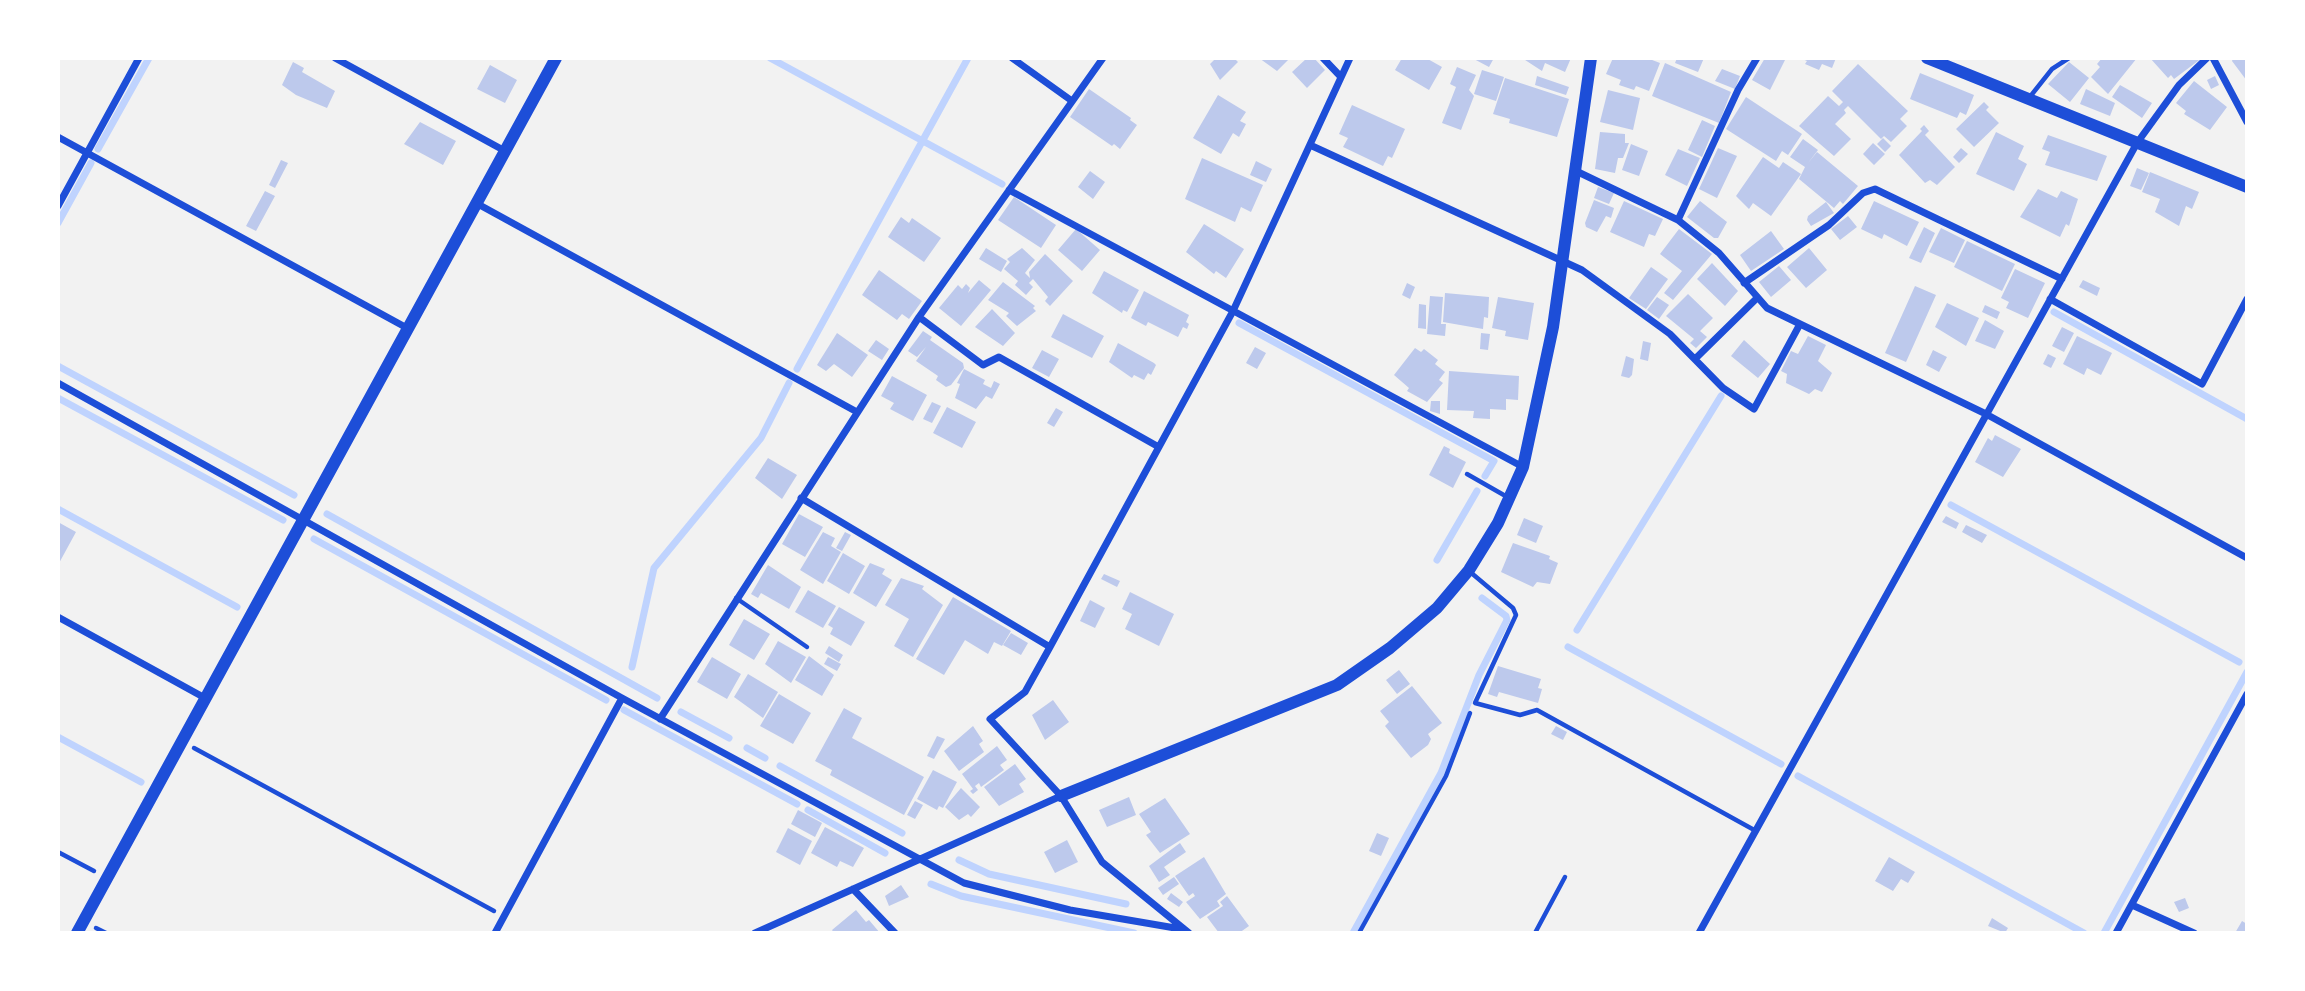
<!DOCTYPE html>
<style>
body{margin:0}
#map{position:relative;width:2305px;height:991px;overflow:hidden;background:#f2f2f2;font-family:Karla,sans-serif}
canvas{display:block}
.frame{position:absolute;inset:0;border:60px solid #fff;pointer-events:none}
</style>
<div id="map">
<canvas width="2305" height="991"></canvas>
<div class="frame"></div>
</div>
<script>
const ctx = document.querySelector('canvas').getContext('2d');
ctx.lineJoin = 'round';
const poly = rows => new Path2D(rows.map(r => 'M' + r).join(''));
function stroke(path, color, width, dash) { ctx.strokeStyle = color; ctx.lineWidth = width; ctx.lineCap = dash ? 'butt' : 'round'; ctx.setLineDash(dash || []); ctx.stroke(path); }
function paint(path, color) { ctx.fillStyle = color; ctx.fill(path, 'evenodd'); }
const stream = poly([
 [770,58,1002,184],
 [98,149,149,58],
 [58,223,91,163],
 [2054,312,2247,419],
 [1239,323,1494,461,1485,476],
 [58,366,294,495],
 [797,369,968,58],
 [58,398,283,520],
 [1951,505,2239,662],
 [58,509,237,607],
 [327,514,657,698],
 [314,539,606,700],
 [1437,560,1477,491],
 [1577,630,1721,396],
 [1568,647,1781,764],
 [632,667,654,568,761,438,789,383],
 [624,710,797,804],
 [681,712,729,738],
 [58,737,141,782],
 [747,748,765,758],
 [780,766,902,833],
 [1798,776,2084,933],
 [808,810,885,853],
 [959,860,989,874,1126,904],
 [931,884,961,896,1134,933],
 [1353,933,1441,773,1479,675,1507,620,1506,616,1482,598],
 [2104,933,2247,672]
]);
const building = poly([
 [1216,58,1234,58,1238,62,1220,80,1210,64],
 [1259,58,1290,58,1277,71],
 [1307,58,1314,58,1325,70,1307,88,1292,72],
 [1402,58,1426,58,1442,67,1429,90,1395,70],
 [1472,58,1494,58,1489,67],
 [1522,58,1571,58,1565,72,1545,63,1542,71],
 [1613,58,1647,58,1660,63,1649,91,1636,86,1634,90,1619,85,1621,80,1606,74],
 [1677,58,1704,58,1698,72,1675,63],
 [1765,58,1786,58,1770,90,1752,80],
 [1800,58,1836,58,1832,68,1822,64,1819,70,1805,64,1807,61],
 [2102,58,2137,58,2108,94,2091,77,2100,67,2097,64],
 [2150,58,2202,58,2174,79,2171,75,2168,78],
 [2233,58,2247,58,2247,81,2232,61],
 [293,62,304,68,302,72,335,91,327,108,296,95,282,85],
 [2069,62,2089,78,2070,102,2048,84],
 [1665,63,1731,92,1719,123,1652,96],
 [1858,64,1908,111,1900,119,1907,126,1891,142,1884,136,1881,139,1848,106,1844,110,1846,113,1835,124,1851,139,1834,156,1799,126,1828,96,1839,106,1843,102,1832,91],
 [490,65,517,80,505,103,477,89],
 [1457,67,1476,75,1469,90,1474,96,1461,130,1442,123,1456,87,1450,84],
 [1722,69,1740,76,1735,89,1715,81],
 [1482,70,1504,77,1496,101,1474,94],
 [1920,73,1974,95,1966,115,1960,112,1957,118,1910,99],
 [1537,76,1569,87,1566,95,1535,85],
 [2215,76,2219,85,2211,89,2207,80],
 [1505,78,1569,99,1557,137,1509,123,1510,119,1493,114],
 [2194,81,2227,107,2210,130,2184,114,2186,111,2176,103],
 [2120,85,2152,103,2142,118,2112,97],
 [1089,89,1131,118,1130,120,1137,125,1120,149,1114,144,1112,146,1070,117],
 [2086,89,2115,103,2110,116,2080,104],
 [1608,90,1640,98,1633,130,1600,122],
 [1218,95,1246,112,1240,121,1246,124,1239,137,1233,133,1221,154,1193,138],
 [1746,97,1802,134,1788,155,1782,151,1776,161,1726,129],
 [1984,102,1989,107,1986,110,1999,123,1974,147,1956,129],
 [1352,105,1405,129,1392,158,1388,156,1383,166,1343,147,1348,138,1339,134],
 [1702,120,1715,126,1702,157,1688,150],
 [420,122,456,141,443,165,404,144],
 [1924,125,1929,131,1925,135,1955,167,1937,185,1930,180,1925,183,1899,155,1922,131,1920,129],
 [1600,132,1625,134,1625,143,1629,143,1623,158,1618,158,1615,173,1595,169],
 [1996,132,2024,146,2018,159,2027,164,2014,191,1976,174],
 [2048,135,2107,156,2097,181,2045,165,2050,152,2042,149],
 [1883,138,1891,146,1885,152,1877,144],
 [1803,139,1818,150,1808,163,1817,152,1858,186,1843,204,1840,201,1834,208,1799,179,1805,167,1790,157],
 [1873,143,1885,154,1874,165,1863,154],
 [1631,144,1648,151,1639,176,1622,170],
 [1718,148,1737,156,1717,198,1699,189],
 [1961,148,1968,154,1959,163,1953,157],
 [1678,149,1700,158,1687,186,1665,175],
 [1763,157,1779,168,1783,162,1801,174,1771,216,1753,203,1749,209,1736,196],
 [1202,158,1263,185,1251,212,1241,207,1235,222,1185,199],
 [281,160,288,163,275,188,269,185],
 [1256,161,1272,169,1266,182,1250,175],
 [2137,168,2149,173,2141,190,2130,186],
 [1090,171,1105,182,1093,199,1078,187],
 [2150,172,2199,192,2192,209,2186,206,2179,226,2155,212,2160,199,2142,192],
 [1598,187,1614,193,1609,204,1594,198],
 [2038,189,2057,198,2061,191,2078,199,2069,226,2066,224,2060,237,2020,217],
 [265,191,275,196,256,231,246,226],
 [1014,197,1056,225,1041,248,998,220],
 [1594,200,1614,208,1611,218,1606,216,1597,232,1586,227,1585,223],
 [1624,201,1663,219,1655,236,1649,234,1644,247,1610,232],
 [1700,201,1727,222,1718,238,1714,238,1687,217],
 [1874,201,1919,222,1907,246,1884,234,1882,239,1861,229],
 [1826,202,1834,213,1811,226,1807,220,1808,216],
 [1848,216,1857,227,1840,240,1831,229],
 [901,217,909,223,912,218,941,238,924,262,888,237],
 [1204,224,1244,249,1226,278,1216,271,1214,274,1186,252],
 [1924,227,1935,233,1921,263,1909,258],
 [1941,228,1965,240,1954,263,1929,252],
 [1076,229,1100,250,1082,271,1058,250],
 [1679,229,1712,254,1673,300,1664,293,1682,271,1660,254],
 [1771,231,1784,249,1751,271,1740,255],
 [1967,241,2015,264,2002,291,1954,267],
 [986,248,1007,261,1001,272,979,259],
 [1022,248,1035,260,1025,273,1030,278,1029,272,1045,254,1073,281,1050,306,1045,301,1048,297,1033,279,1029,283,1033,287,1026,295,1015,285,1018,281,1004,269,1010,262,1007,259],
 [1809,248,1827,270,1806,288,1787,267],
 [1712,263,1738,291,1725,306,1697,279],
 [1779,266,1791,280,1771,297,1759,282],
 [1651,267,1668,279,1646,309,1629,298],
 [2015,269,2045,283,2028,318,2006,308,2009,302,2001,298],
 [879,270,922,301,909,319,902,314,897,320,862,295],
 [1104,271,1139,290,1127,312,1123,310,1122,313,1092,293],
 [979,280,991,290,961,326,939,308,958,285,962,289,966,284,970,288,968,293],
 [2083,280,2100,288,2097,296,2079,287],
 [1003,282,1035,306,1033,308,1036,311,1017,326,1006,316,1009,313,988,300],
 [1407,283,1415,287,1410,299,1402,295],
 [1915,286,1936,295,1906,362,1885,353],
 [1144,291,1189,315,1186,322,1189,324,1187,329,1183,327,1178,337,1148,322,1146,326,1131,318],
 [1445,293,1489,297,1488,318,1484,317,1483,329,1443,322],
 [1688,294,1713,318,1700,331,1707,337,1696,348,1690,343,1694,339,1666,316],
 [1430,296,1443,297,1441,324,1446,324,1445,336,1427,334],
 [1498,297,1534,303,1528,340,1505,336,1506,331,1492,328],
 [1657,297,1669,305,1659,319,1647,310],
 [1947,303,1979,318,1966,346,1935,327],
 [1419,304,1426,305,1426,329,1418,328],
 [1985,305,2000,312,1997,319,1982,312],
 [992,309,1015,333,1003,346,975,327],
 [1063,314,1104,336,1092,358,1051,337],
 [1985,320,2004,331,1995,349,1975,341],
 [2062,327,2074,333,2064,352,2052,346],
 [923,331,932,337,930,340,963,363,964,368,951,385,946,387,936,380,938,376,916,361,926,347,917,357,908,351],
 [837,333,868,355,852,377,834,364,826,371,817,365],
 [1481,333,1490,334,1488,350,1480,349],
 [1808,336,1826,345,1818,361,1832,373,1822,392,1815,389,1809,394,1786,383,1787,374,1781,371,1791,351,1798,354],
 [2077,336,2112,353,2101,375,2087,368,2084,375,2063,364],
 [876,340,889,349,882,360,868,351],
 [1744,340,1770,364,1758,378,1731,356],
 [1643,341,1651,343,1648,361,1640,359],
 [1118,343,1154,363,1156,365,1151,375,1148,373,1144,380,1134,375,1132,378,1109,362],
 [1255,347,1266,353,1257,369,1246,363],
 [1415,348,1421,352,1424,349,1438,360,1435,364,1445,372,1439,380,1443,383,1427,402,1407,391,1409,388,1394,375],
 [1042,350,1059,359,1049,377,1032,368],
 [1933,350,1947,357,1939,372,1926,365],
 [2048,354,2056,358,2051,368,2043,364],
 [1626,356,1634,359,1632,375,1629,378,1621,376],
 [964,369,985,380,983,384,991,388,994,381,1000,384,992,399,986,396,976,409,955,398,960,384,957,383],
 [1449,371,1519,376,1518,400,1506,399,1506,410,1490,409,1490,419,1473,418,1474,411,1447,410],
 [892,376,927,395,913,421,890,409,894,403,881,396],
 [1431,401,1440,401,1440,414,1430,411],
 [932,402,941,406,932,423,923,419],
 [947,407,976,422,962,448,933,433],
 [1056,408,1063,412,1054,427,1047,423],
 [1995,435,2021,449,2003,477,1975,462,1988,438,1992,441],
 [1444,446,1450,449,1449,453,1466,462,1453,488,1429,475],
 [768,458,797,475,782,499,755,478],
 [799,514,823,527,805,557,782,544],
 [1946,516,1959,523,1956,529,1942,522],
 [1524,518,1543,526,1536,543,1517,535],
 [58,522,76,532,58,565],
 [1966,525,1987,535,1982,543,1962,532],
 [823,532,835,538,831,546,841,552,823,584,800,570],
 [845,532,851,535,842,551,836,548],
 [1513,543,1550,556,1549,559,1558,563,1550,584,1537,582,1533,587,1501,572],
 [843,553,865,566,849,594,827,581],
 [870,563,885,569,882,574,892,580,876,607,853,593],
 [768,565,801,587,789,609,761,593,758,598,751,594],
 [1104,574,1120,581,1117,587,1101,579],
 [901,578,924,586,922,589,943,605,913,657,894,646,909,619,885,605],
 [808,590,836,606,823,628,795,612],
 [1130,592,1174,614,1159,646,1125,629,1132,614,1122,609],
 [953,597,1011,631,1002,646,994,642,988,654,965,640,944,675,916,659],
 [1090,600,1105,608,1095,628,1080,621],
 [839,607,865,622,851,646,830,634,833,628,828,625],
 [744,619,770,634,754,660,729,645],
 [1011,633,1028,643,1021,655,1003,645],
 [778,641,806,657,791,683,765,664],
 [829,646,843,655,839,662,825,653],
 [809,656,834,675,822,696,795,680],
 [712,657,741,674,727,699,697,682],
 [828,657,841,664,837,671,824,664],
 [1498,666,1541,679,1538,688,1542,689,1538,703,1499,692,1497,697,1488,694],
 [1399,670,1410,684,1397,694,1386,680],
 [748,674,778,692,763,718,734,697],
 [1412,686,1442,723,1428,734,1431,739,1428,745,1411,758,1385,726,1389,722,1380,711],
 [779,694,811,713,793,744,760,726],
 [1053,700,1069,722,1045,740,1032,715],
 [844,708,862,718,852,738,924,777,904,815,830,775,832,770,815,761],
 [973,726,983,741,979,744,984,752,959,771,944,751],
 [1556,726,1567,732,1563,740,1551,734],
 [937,736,945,739,934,759,927,756],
 [997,746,1007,760,1000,765,1004,770,981,787,979,783,975,786,978,790,973,794,970,791,973,789,962,774],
 [1015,764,1026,779,1019,784,1024,792,999,806,984,787],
 [933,770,957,782,943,808,939,806,937,810,917,799],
 [961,788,980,807,971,817,968,814,959,820,945,807],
 [1129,797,1136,815,1107,827,1099,810],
 [1165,798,1190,834,1160,853,1146,835,1151,832,1139,814],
 [915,801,923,805,915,819,907,815],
 [798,810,822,823,815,837,791,824],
 [825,827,864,848,853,867,840,861,837,867,811,853],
 [788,828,812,841,800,865,776,852],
 [1377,833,1389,838,1381,856,1369,851],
 [1067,840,1078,862,1055,873,1044,852],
 [1180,843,1186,852,1164,867,1170,875,1159,882,1149,866],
 [1204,857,1226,894,1217,901,1220,906,1200,919,1186,902,1195,896,1193,893,1189,896,1175,876],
 [1889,857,1915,872,1908,883,1901,879,1893,891,1875,881],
 [1174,877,1179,884,1163,895,1158,888],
 [901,885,909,897,889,906,885,896],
 [1171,893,1183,902,1179,907,1167,899],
 [1227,896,1249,926,1239,933,1219,933,1207,917,1223,906,1220,902],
 [2185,898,2189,908,2179,912,2174,902],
 [856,910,866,922,869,920,880,933,834,933,832,930],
 [1992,918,2008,928,2005,933,1988,926],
 [2242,921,2247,924,2247,933,2235,933]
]);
const path = poly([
 [194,748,494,911],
 [58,852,94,871],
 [96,928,106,933],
 [1359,933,1446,776,1470,713],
 [1535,933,1565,877]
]);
const service = poly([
 [2029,98,2052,69,2069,58],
 [1467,474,1509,498],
 [1469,571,1513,608,1516,615,1475,703,1520,715,1537,710,1756,831],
 [736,598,807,647]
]);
const minor = poly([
 [335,58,505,151],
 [1012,58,1072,101],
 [1323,58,1341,77],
 [2213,58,2247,122],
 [58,137,407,328],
 [1310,145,1582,270,1670,334,1723,388,1754,409,1800,324],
 [1576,171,1678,220,1719,253,1767,308,1986,414,2247,558],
 [1009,190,1523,467],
 [476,203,857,412],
 [58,206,139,58],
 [1678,220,1738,90,1757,58],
 [1744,283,1829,225,1863,193,1875,189,2062,279],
 [2050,299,2202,384,2247,299],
 [919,317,983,365,999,357,1157,446],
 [1695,359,1756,299],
 [58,383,622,698,964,883,1070,910,1181,929],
 [801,498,1050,647],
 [58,617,205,698],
 [660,719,919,317,1103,58],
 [853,889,895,933],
 [2132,905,2194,933],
 [495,933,622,698],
 [755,933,1061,796],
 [1189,933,1102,862,1061,796,990,719,1025,692,1050,647,1233,311,1350,58],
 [1699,933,2137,143,2179,85,2207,58],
 [2116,933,2247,694]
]);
const tertiary = poly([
 [1061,796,1337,685,1390,648,1437,608,1469,570,1498,523,1523,467,1553,327,1591,58],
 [77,933,556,58]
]);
const secondary = poly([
 [1927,58,2247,187]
]);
stroke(stream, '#bfd3fe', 7);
paint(building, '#bdc9ec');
stroke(path, '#1d4ed8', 4.5);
stroke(service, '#1d4ed8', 4.5);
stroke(minor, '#1d4ed8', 7);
stroke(tertiary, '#1d4ed8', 12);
stroke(secondary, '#1d4ed8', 12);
</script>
